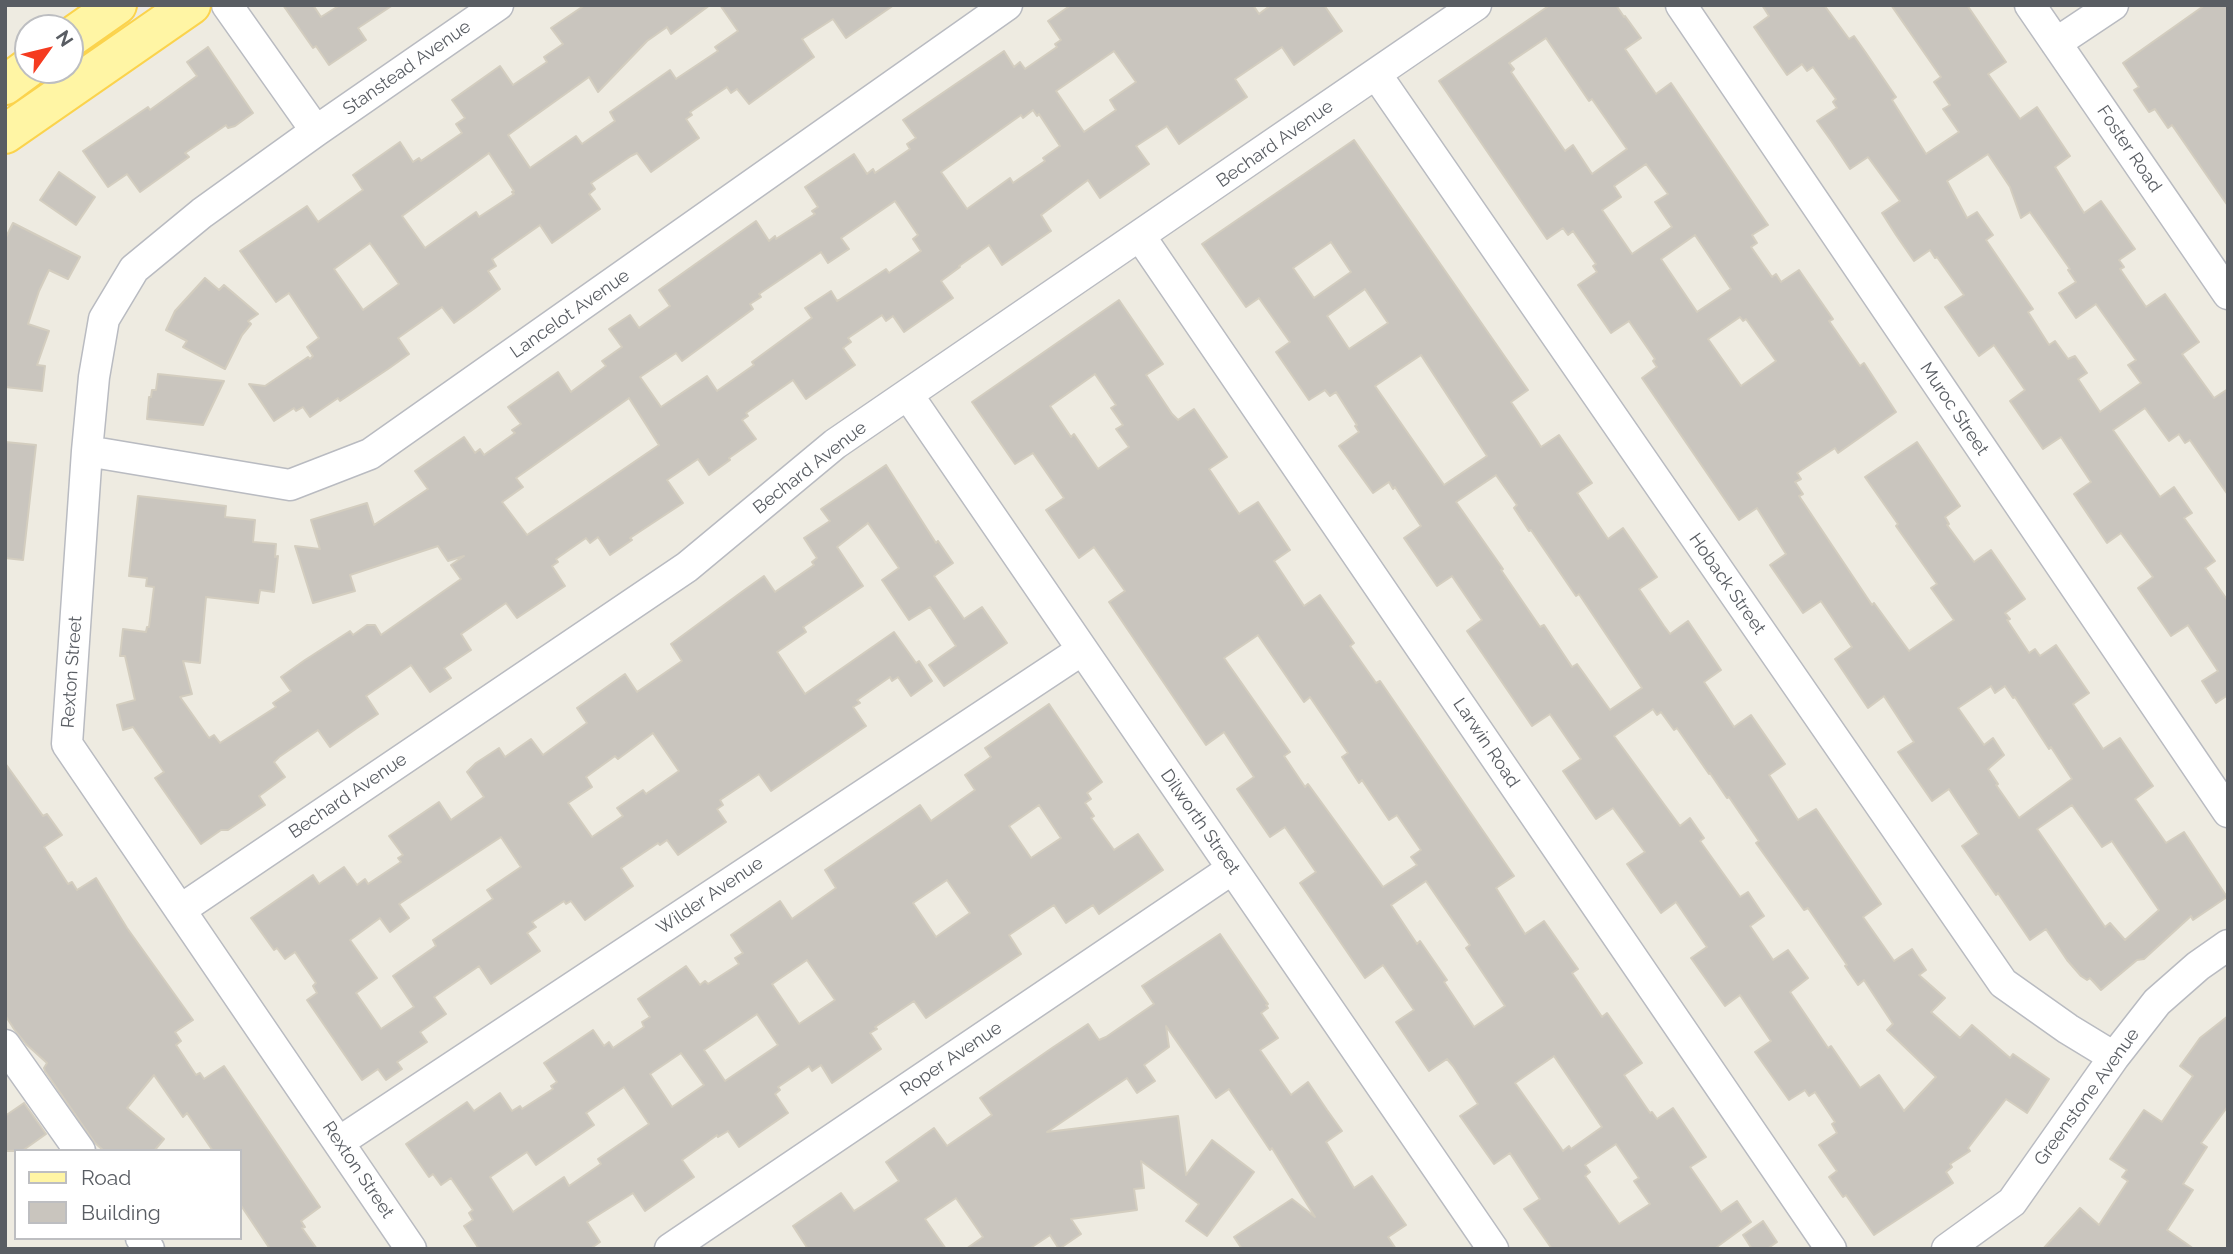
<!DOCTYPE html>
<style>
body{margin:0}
#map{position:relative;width:2233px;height:1254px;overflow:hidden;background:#eeebe1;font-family:Raleway,sans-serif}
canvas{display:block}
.frame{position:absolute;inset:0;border:7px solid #595d63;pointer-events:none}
.legend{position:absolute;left:14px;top:1149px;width:228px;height:91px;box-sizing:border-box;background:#fff;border:2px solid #bdbec1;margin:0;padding:9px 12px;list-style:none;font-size:21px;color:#595d63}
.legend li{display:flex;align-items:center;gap:14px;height:35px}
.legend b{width:35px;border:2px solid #bdbec1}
.north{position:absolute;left:14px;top:14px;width:70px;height:70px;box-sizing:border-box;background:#fff;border:2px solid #bdbec1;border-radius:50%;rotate:56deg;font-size:19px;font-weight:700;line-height:28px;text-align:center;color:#595d63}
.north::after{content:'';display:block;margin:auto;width:24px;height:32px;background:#f53b20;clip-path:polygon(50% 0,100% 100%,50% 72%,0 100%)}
</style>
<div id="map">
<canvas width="2233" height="1254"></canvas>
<div class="frame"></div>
<ul class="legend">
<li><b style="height:9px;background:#fff5a4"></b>Road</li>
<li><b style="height:19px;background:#c9c5be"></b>Building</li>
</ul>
<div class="north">N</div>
</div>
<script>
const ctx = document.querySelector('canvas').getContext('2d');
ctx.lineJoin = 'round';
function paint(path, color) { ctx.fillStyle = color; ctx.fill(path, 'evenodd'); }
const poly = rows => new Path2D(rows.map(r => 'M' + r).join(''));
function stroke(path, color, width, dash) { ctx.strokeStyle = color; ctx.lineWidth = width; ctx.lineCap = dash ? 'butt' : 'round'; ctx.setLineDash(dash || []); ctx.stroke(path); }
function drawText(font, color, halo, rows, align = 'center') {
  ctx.font = font + ' Raleway,sans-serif'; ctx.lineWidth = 6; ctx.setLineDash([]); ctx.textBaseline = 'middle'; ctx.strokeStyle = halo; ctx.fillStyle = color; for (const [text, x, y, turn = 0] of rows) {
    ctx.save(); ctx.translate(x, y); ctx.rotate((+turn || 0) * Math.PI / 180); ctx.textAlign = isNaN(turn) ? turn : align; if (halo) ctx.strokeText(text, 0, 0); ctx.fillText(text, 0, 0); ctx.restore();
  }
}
const building = poly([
 [283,5,313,5,321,17,340,5,393,5,358,28,366,40,329,65,316,46,313,48,283,5],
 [585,5,710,5,671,34,667,27,647,41,598,92,589,77,508,135,530,168,576,136,582,144,615,121,610,112,670,70,676,79,718,51,715,47,738,31,720,5,894,5,846,38,833,19,802,39,814,57,749,104,737,89,731,93,727,87,690,112,692,115,686,119,699,138,651,172,637,153,631,156,591,183,595,189,589,194,600,209,552,243,540,225,492,259,496,266,488,271,500,289,475,308,454,323,442,307,398,338,409,354,388,369,340,401,338,398,310,417,303,407,296,411,294,408,274,421,249,384,265,386,308,357,310,359,313,356,307,347,319,338,289,293,276,302,240,251,307,206,318,222,363,190,353,175,400,142,413,162,419,158,421,161,462,133,456,124,465,118,452,100,500,66,513,85,547,62,544,57,563,44,551,28,585,5],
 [489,153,514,191,512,192,514,194,479,217,476,212,425,248,402,216,489,153],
 [370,243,399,284,363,310,334,269,370,243],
 [1071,5,1253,5,1259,14,1271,5,1324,5,1342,31,1294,65,1282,47,1235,79,1247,97,1179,144,1167,126,1136,146,1149,164,1100,198,1088,180,1041,215,1051,231,1002,265,989,245,959,266,960,267,941,281,953,298,904,332,893,316,886,321,882,315,848,338,851,342,843,348,855,365,806,399,793,380,746,413,748,416,742,420,756,439,729,458,730,460,709,475,698,459,667,480,683,503,630,538,632,540,610,555,598,537,590,543,586,538,556,559,558,562,552,566,565,586,517,618,506,603,461,634,471,650,444,668,451,678,430,692,411,665,366,696,378,714,357,728,330,747,318,730,279,757,274,762,285,777,259,796,265,805,228,830,221,830,201,844,155,778,164,772,133,727,123,730,117,705,135,700,125,656,120,656,123,629,146,632,147,627,149,627,154,587,146,586,147,578,129,576,138,496,226,506,225,517,255,520,253,542,276,544,275,557,278,556,274,592,260,590,258,603,206,597,200,663,183,661,192,694,180,697,209,738,214,735,220,743,276,707,273,703,291,691,281,677,305,660,350,631,353,635,367,625,375,625,381,635,461,579,451,565,464,556,448,561,438,546,350,575,355,591,313,603,295,546,320,549,311,520,367,503,374,525,428,489,415,471,464,437,475,453,480,449,484,455,515,433,512,430,521,424,508,407,558,372,571,392,606,366,602,361,622,347,609,329,630,315,639,328,670,306,659,290,756,221,769,241,775,236,776,239,815,214,812,211,818,207,805,187,854,154,867,174,873,169,875,173,910,149,907,144,916,138,903,120,1004,51,1014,67,1020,62,1025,69,1057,47,1055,44,1061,40,1048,21,1071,5],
 [1114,51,1136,82,1110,100,1116,110,1084,132,1056,91,1114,51],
 [1033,110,1037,116,1039,114,1060,146,1043,158,1045,161,1013,183,1010,178,967,209,941,172,1021,115,1023,118,1033,110],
 [895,201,918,235,913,239,921,251,889,273,886,269,839,300,837,301,831,291,805,308,812,318,752,362,754,365,717,391,707,376,661,407,640,377,676,353,682,361,753,309,750,304,761,297,759,294,821,252,828,263,849,249,841,238,895,201],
 [629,398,659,445,527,535,502,502,523,487,516,478,629,398],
 [1550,5,1616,5,1624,17,1625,16,1641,38,1625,49,1656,94,1671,83,1768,225,1752,235,1757,243,1751,247,1772,277,1776,274,1781,282,1799,270,1833,319,1829,321,1860,366,1864,363,1896,412,1838,453,1835,448,1797,473,1801,479,1795,482,1803,494,1799,496,1872,605,1874,603,1909,651,1954,620,1931,588,1937,584,1896,526,1898,524,1865,477,1917,442,1960,506,1945,517,1949,524,1947,525,1974,562,1991,550,2025,599,2005,613,2010,619,2007,620,2029,653,2035,649,2040,656,2056,645,2089,693,2073,704,2103,749,2120,738,2153,786,2135,799,2166,843,2184,832,2227,897,2193,920,2191,916,2144,959,2137,960,2101,990,2090,978,2087,980,2081,976,2067,960,2046,929,2030,940,1998,893,1996,895,1962,846,1979,834,1949,789,1932,801,1898,752,1914,742,1884,696,1868,708,1835,659,1852,647,1821,601,1803,613,1770,565,1786,554,1757,508,1739,520,1642,378,1657,367,1653,361,1655,359,1629,321,1611,333,1578,285,1597,272,1593,266,1596,264,1573,231,1568,235,1563,228,1547,239,1439,81,1550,5],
 [1546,38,1589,101,1592,99,1627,149,1592,174,1573,145,1565,151,1511,72,1514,69,1509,63,1546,38],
 [1646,164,1668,194,1655,202,1672,227,1632,254,1602,210,1621,197,1614,186,1646,164],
 [1695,235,1731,289,1697,312,1661,259,1695,235],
 [1740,317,1743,321,1746,319,1776,361,1741,386,1708,339,1740,317],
 [1991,686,1995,693,2005,686,2013,698,2015,697,2049,749,2051,747,2072,779,2019,818,1996,785,1998,784,1988,769,2004,755,1993,738,1984,745,1958,708,1991,686],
 [2072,805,2102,847,2112,841,2159,910,2125,940,2110,923,2105,927,2037,829,2072,805],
 [1762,5,1824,5,1849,39,1854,36,1866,53,1896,97,1892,100,1926,154,1959,132,1943,109,1950,105,1934,82,1941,77,1891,5,1967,5,2006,62,1988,74,2020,119,2037,107,2070,156,2055,167,2084,213,2101,201,2135,249,2119,260,2124,267,2120,269,2146,307,2165,294,2199,342,2182,354,2214,398,2228,389,2228,495,2190,440,2185,443,2179,434,2169,441,2145,408,2113,430,2160,497,2174,487,2192,513,2184,518,2215,561,2205,568,2228,601,2228,695,2216,703,2202,681,2218,671,2188,625,2171,636,2138,588,2153,577,2121,533,2107,543,2074,494,2091,482,2061,437,2043,449,2010,401,2025,390,1994,345,1979,356,1945,307,1964,295,1937,257,1935,258,1930,250,1914,261,1896,235,1882,213,1900,201,1868,157,1850,169,1832,142,1817,121,1837,108,1833,102,1836,99,1813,67,1807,71,1802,64,1787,75,1754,27,1769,16,1762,5],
 [1988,154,2010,187,2021,218,2030,212,2070,269,2068,270,2076,282,2059,293,2076,318,2096,304,2136,360,2128,365,2141,383,2100,412,2078,379,2087,373,2075,356,2068,359,2055,341,2049,345,2028,312,2033,309,1986,240,1993,235,1977,212,1967,218,1947,181,1988,154],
 [2205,5,2228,5,2228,206,2172,125,2168,128,2155,109,2149,112,2134,90,2139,87,2123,63,2205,5],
 [208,47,253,113,235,126,228,128,226,125,185,153,189,157,140,192,127,174,108,187,83,151,148,107,150,110,197,76,187,62,208,47],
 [1354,140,1528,390,1511,402,1536,439,1541,447,1559,435,1592,483,1577,493,1608,539,1623,528,1657,577,1639,589,1664,626,1670,634,1688,621,1721,670,1704,682,1734,727,1751,715,1785,764,1769,775,1798,820,1816,809,1881,904,1863,917,1894,961,1912,949,1926,970,1919,975,1945,998,1931,1012,1960,1038,1972,1025,2010,1058,2013,1054,2049,1079,2027,1113,2006,1099,1968,1148,1970,1151,1950,1164,1952,1167,1946,1172,1953,1183,1874,1235,1846,1195,1843,1197,1829,1177,1837,1171,1819,1145,1837,1133,1832,1124,1835,1122,1815,1092,1809,1096,1805,1090,1789,1100,1755,1052,1771,1041,1740,995,1725,1006,1691,958,1707,947,1676,902,1661,913,1627,864,1645,852,1613,808,1596,819,1563,771,1581,759,1550,714,1532,726,1467,631,1482,620,1452,576,1437,586,1404,538,1421,526,1395,487,1393,489,1389,482,1373,493,1339,446,1359,432,1355,426,1357,425,1336,392,1330,396,1325,390,1309,400,1276,352,1290,342,1259,298,1246,307,1202,244,1354,140],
 [1331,242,1351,272,1314,298,1293,268,1331,242],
 [1365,289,1388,323,1349,349,1327,316,1365,289],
 [1421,355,1487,456,1444,485,1375,386,1421,355],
 [1496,475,1517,505,1514,508,1529,531,1531,530,1576,596,1579,594,1642,688,1610,710,1577,664,1572,667,1544,625,1540,627,1501,570,1503,569,1456,502,1496,475],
 [1653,709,1657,715,1661,712,1674,730,1677,728,1709,774,1710,773,1727,798,1729,797,1759,841,1756,843,1804,910,1808,908,1847,965,1845,966,1858,985,1864,980,1893,1024,1887,1030,1936,1077,1904,1111,1879,1075,1860,1088,1831,1046,1828,1048,1790,992,1808,978,1788,950,1773,960,1750,926,1764,916,1748,892,1740,897,1700,841,1704,838,1690,818,1680,826,1614,736,1653,709],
 [59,172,95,197,76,225,40,200,59,172],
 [13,223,80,257,68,279,49,270,39,291,28,324,49,331,37,365,45,366,42,391,5,387,5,239,13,223],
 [205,278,219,290,224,285,258,314,248,321,251,324,242,335,225,369,183,347,187,341,166,330,175,311,205,278],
 [1119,300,1163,364,1146,375,1172,414,1178,420,1194,409,1227,457,1209,469,1239,514,1258,502,1290,550,1274,561,1304,606,1320,595,1354,643,1350,646,1376,683,1380,681,1514,876,1496,888,1525,934,1544,921,1578,969,1572,973,1602,1017,1607,1013,1642,1063,1624,1075,1650,1113,1652,1112,1657,1119,1673,1108,1706,1157,1690,1167,1721,1212,1737,1201,1751,1222,1714,1249,1552,1249,1524,1209,1540,1199,1510,1153,1494,1164,1460,1116,1478,1104,1453,1066,1447,1059,1429,1071,1396,1022,1414,1010,1383,965,1365,978,1300,883,1316,872,1285,827,1270,837,1237,789,1254,777,1224,732,1206,745,1109,602,1125,591,1094,547,1079,558,1046,510,1064,498,1033,453,1015,464,972,402,1119,300],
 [1095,374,1116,405,1111,408,1123,425,1116,429,1129,447,1098,469,1074,434,1071,437,1050,406,1095,374],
 [1258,635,1304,702,1310,697,1348,753,1342,757,1359,783,1362,780,1389,820,1397,815,1421,850,1411,857,1417,865,1383,887,1308,784,1305,787,1284,756,1290,752,1224,658,1258,635],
 [1426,881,1470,945,1466,948,1505,1006,1474,1027,1444,982,1447,980,1420,941,1417,944,1391,905,1426,881],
 [1554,1056,1602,1127,1571,1149,1569,1146,1563,1151,1515,1083,1554,1056],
 [1616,1144,1639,1178,1634,1181,1650,1204,1619,1224,1585,1176,1590,1172,1585,1165,1616,1144],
 [158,374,224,381,203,425,147,419,149,397,151,397,152,390,156,390,158,374],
 [5,442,36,445,23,560,5,558,5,442],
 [886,465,936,543,938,541,953,563,934,576,964,619,982,607,1007,643,944,686,929,665,956,646,930,607,909,620,882,580,899,568,868,523,837,547,863,586,803,627,806,632,777,652,805,694,894,632,916,663,919,661,932,681,911,696,898,677,892,681,890,677,857,700,860,703,853,707,866,726,771,791,759,774,720,800,723,805,717,809,726,822,678,855,667,840,660,845,658,843,621,868,633,886,606,905,585,920,571,901,566,904,564,901,532,922,536,927,527,933,540,951,491,984,479,966,434,997,446,1014,420,1032,427,1042,397,1062,402,1069,386,1080,378,1069,362,1080,307,1000,317,993,313,986,316,983,295,952,285,959,277,948,274,950,251,918,313,875,319,884,344,867,357,885,365,879,368,884,401,862,398,858,403,855,389,836,439,802,451,820,484,797,467,772,476,763,499,748,505,757,531,739,543,755,587,723,577,708,625,674,637,692,682,661,671,644,743,591,764,576,775,592,814,565,812,562,817,558,804,538,830,521,821,509,886,465],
 [653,733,679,771,646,794,643,790,617,808,623,816,592,837,568,803,592,787,586,777,615,756,618,759,653,733],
 [501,837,521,867,487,890,493,899,433,940,436,946,393,976,414,1007,381,1029,356,993,377,978,350,940,380,918,390,932,409,918,399,904,501,837],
 [1049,704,1102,782,1087,793,1091,799,1085,803,1094,816,1091,818,1114,850,1138,834,1163,870,1099,914,1093,905,1066,923,1054,905,1009,935,1021,954,926,1018,914,1001,875,1027,877,1029,870,1033,881,1049,832,1083,821,1065,812,1071,809,1066,778,1087,780,1090,775,1094,788,1113,739,1147,728,1131,718,1137,717,1135,682,1160,694,1177,645,1211,633,1193,587,1222,600,1242,590,1249,479,1249,464,1226,473,1220,469,1213,473,1210,451,1178,441,1185,433,1174,429,1177,406,1144,467,1102,474,1111,500,1093,512,1111,520,1106,522,1109,553,1089,551,1086,557,1082,544,1063,593,1030,604,1046,609,1042,613,1048,644,1027,642,1022,650,1017,638,999,686,966,700,985,705,981,708,984,739,964,735,958,743,953,731,935,780,901,792,919,836,888,825,870,920,805,931,821,975,790,965,775,991,757,985,748,1049,704],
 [1039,805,1061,838,1031,858,1009,826,1039,805],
 [947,880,970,913,936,937,913,903,947,880],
 [807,960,835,1000,799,1024,772,984,807,960],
 [757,1014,778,1045,725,1081,704,1050,757,1014],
 [681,1053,704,1085,672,1107,650,1074,681,1053],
 [624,1087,649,1124,598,1159,601,1164,569,1186,564,1177,513,1212,490,1177,527,1152,536,1165,594,1125,586,1113,624,1087],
 [5,763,43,816,47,814,62,835,44,847,68,884,72,882,77,890,96,878,127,928,193,1020,175,1032,181,1041,176,1045,196,1075,200,1073,204,1079,224,1066,320,1207,301,1221,305,1227,302,1228,317,1249,270,1249,240,1204,240,1151,213,1151,187,1113,183,1117,154,1075,127,1108,164,1139,154,1151,104,1151,95,1143,45,1071,44,1068,47,1063,26,1044,14,1029,5,1015,5,763],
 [1220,934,1268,1004,1266,1005,1268,1008,1261,1013,1278,1038,1260,1050,1291,1095,1308,1082,1327,1110,1342,1131,1326,1142,1354,1188,1372,1176,1406,1225,1388,1237,1396,1249,1242,1249,1234,1237,1292,1199,1315,1217,1272,1148,1270,1150,1229,1089,1216,1098,1166,1026,1169,1047,1144,1065,1155,1081,1137,1093,1127,1078,1047,1132,1178,1116,1186,1175,1212,1140,1254,1172,1207,1236,1186,1221,1199,1204,1141,1161,1144,1188,1134,1189,1137,1210,1071,1219,1081,1234,1059,1249,1050,1235,1029,1249,966,1249,983,1237,956,1198,925,1219,946,1249,808,1249,793,1226,841,1193,854,1211,862,1206,899,1181,886,1162,934,1128,947,1146,992,1115,980,1098,1052,1048,1088,1024,1099,1040,1106,1037,1154,1004,1142,986,1220,934],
 [2228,1016,2228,1106,2201,1143,2207,1147,2183,1184,2193,1190,2167,1230,2194,1249,2043,1249,2080,1208,2099,1225,2128,1181,2122,1177,2127,1170,2110,1159,2144,1110,2162,1122,2193,1076,2180,1066,2200,1038,2228,1016],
 [24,1103,46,1134,22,1151,5,1151,5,1116,24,1103],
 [1763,1221,1777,1242,1767,1249,1752,1249,1743,1235,1763,1221]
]);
const minor = poly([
 [227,5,316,131],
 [1681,5,2228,812],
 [2030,5,2228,294],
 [2056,43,2113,5],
 [1376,74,2003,983,2068,1029,2114,1057],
 [1140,236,1831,1249],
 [908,395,1493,1249],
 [87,451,290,485,370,454,1007,5],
 [180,910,687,567,835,444,1476,5],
 [5,1045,80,1151],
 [339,1142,1082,650],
 [141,1238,149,1249],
 [411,1249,67,744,87,451,94,377,104,319,134,269,202,213,316,131,498,5],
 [670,1249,1232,869],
 [1947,1249,2012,1202,2114,1057,2157,1002,2198,966,2228,945]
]);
const major = poly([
 [70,38,117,5],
 [5,85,28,68],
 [5,134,191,5]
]);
const streetNames = [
 ["Stanstead Avenue",407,68,-35],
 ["Bechard Avenue",1275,144,-35],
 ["Foster Road",2129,149,56],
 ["Lancelot Avenue",570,314,-35],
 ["Muroc Street",1954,409,56],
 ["Bechard Avenue",810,468,-38],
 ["Hoback Street",1727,584,55],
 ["Rexton Street",72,672,-86],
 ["Larwin Road",1486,743,56],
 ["Bechard Avenue",348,796,-34],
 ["Dilworth Street",1200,822,55],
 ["Wilder Avenue",710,896,-34],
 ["Roper Avenue",951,1059,-34],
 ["Greenstone Avenue",2087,1097,-54],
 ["Rexton Street",358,1170,56]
];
paint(building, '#c9c5be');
stroke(building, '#d3cdbf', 2);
stroke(minor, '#b9bbc1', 33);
stroke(major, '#fbd34d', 42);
stroke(minor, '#fff', 30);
stroke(major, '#fff5a4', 38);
drawText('18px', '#595d63', '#fff', streetNames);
</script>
